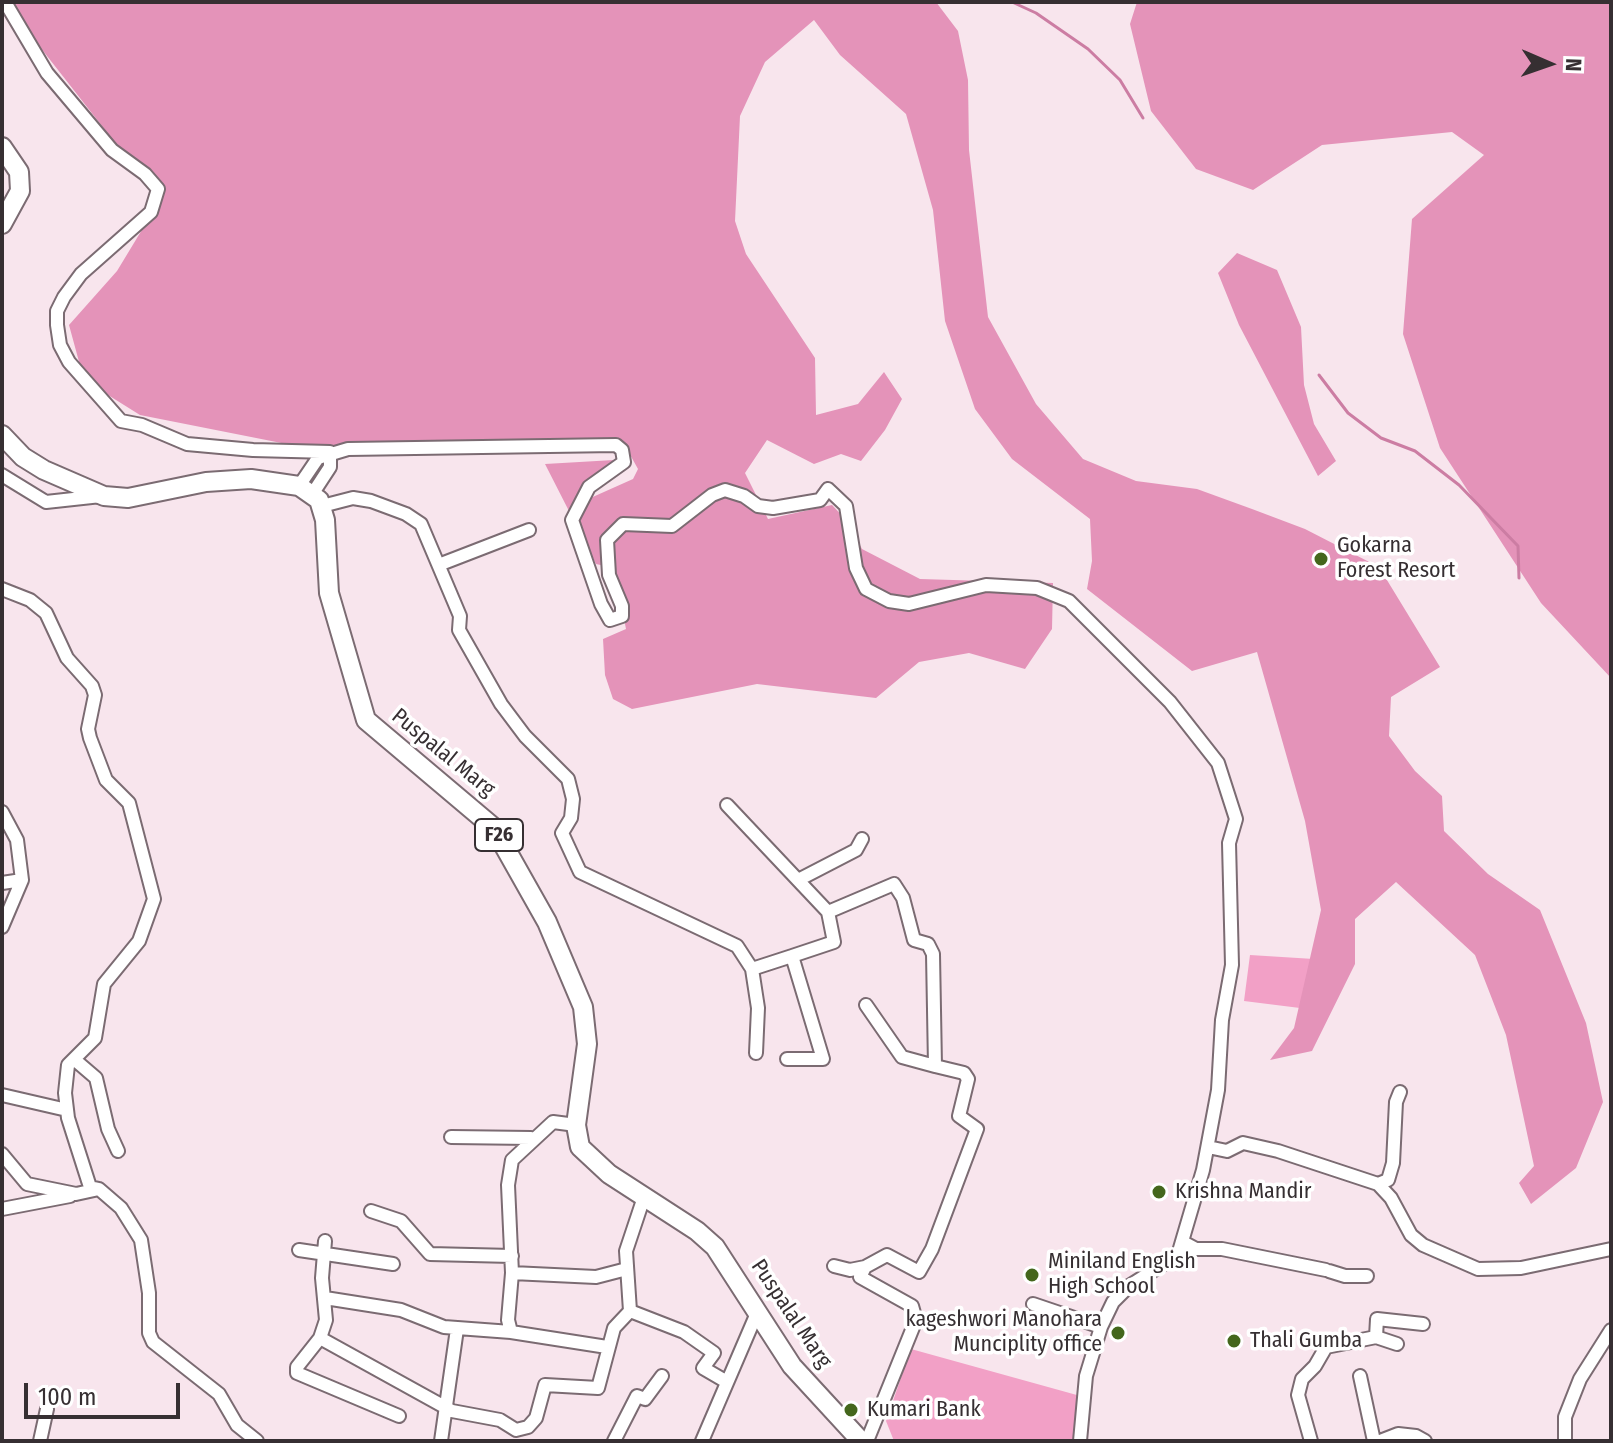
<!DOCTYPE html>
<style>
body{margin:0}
#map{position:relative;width:1613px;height:1443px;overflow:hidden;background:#f8e5ed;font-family:"Fira Sans Condensed",sans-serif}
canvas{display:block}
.frame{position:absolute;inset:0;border:4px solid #362f32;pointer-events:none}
.north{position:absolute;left:1509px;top:24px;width:80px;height:80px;-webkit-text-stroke:6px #fff;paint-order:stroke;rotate:92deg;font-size:22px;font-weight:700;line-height:32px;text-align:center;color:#362f32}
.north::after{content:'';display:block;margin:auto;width:28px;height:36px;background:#362f32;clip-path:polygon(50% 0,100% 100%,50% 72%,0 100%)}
.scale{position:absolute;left:24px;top:1383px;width:156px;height:36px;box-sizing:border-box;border:4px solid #362f32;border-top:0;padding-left:10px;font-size:24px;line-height:28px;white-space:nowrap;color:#362f32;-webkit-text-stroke:6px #fff;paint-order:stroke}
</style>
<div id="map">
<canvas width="1613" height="1443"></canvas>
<div class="frame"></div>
<div class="north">N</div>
<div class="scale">100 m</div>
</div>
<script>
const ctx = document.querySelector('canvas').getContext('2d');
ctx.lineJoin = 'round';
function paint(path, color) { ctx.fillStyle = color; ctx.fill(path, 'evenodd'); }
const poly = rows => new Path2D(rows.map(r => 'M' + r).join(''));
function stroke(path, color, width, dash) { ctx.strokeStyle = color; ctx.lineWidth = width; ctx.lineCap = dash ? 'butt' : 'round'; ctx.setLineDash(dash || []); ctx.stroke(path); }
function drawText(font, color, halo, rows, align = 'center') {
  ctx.font = font + ' "Fira Sans Condensed",sans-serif'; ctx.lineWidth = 7; ctx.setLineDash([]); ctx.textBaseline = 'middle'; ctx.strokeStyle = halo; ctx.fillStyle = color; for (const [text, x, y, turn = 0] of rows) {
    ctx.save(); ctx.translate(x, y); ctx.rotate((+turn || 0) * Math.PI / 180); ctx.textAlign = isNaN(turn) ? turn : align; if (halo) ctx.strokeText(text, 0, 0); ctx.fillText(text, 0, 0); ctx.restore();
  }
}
const green = poly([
 [1250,955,1314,959,1300,1008,1244,1001],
 [911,1349,1084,1397,1078,1441,894,1441,886,1421]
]);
const forest = poly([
 [9,2,936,2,958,31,968,80,969,150,988,317,1036,404,1083,459,1136,481,1197,489,1252,509,1305,529,1379,567,1440,667,1391,697,1389,736,1415,771,1442,796,1444,831,1488,874,1540,910,1586,1023,1603,1102,1576,1168,1531,1204,1519,1183,1534,1166,1506,1035,1475,955,1396,882,1355,919,1355,964,1312,1051,1270,1060,1294,1028,1321,910,1305,821,1257,652,1192,671,1087,589,1092,561,1090,519,1012,459,975,409,945,321,933,210,906,114,840,55,814,20,765,62,740,116,735,221,746,254,815,358,816,415,858,404,884,372,902,399,885,430,861,461,841,454,814,464,767,440,745,473,768,519,832,505,848,522,862,549,920,579,1053,583,1052,629,1025,669,969,653,919,662,876,698,757,684,632,709,613,699,605,675,603,639,626,629,614,568,596,564,545,464,614,460,580,488,586,500,633,479,638,469,623,442,536,442,337,454,140,415,84,380,69,325,117,271,160,200,18,19],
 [1137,2,1611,2,1611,678,1541,603,1440,448,1403,334,1412,219,1484,155,1452,132,1322,145,1253,190,1196,169,1151,111,1130,24],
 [1237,253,1277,270,1301,327,1304,385,1314,424,1336,461,1318,476,1239,325,1218,273]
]);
const stream = poly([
 [1012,2,1036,13,1088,49,1120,80,1143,118],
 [1319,375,1348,413,1381,438,1415,451,1459,485,1518,546,1519,578]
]);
const street = poly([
 [5,2,47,73,112,150,145,174,158,189,151,212,81,274,64,297,57,311,57,325,60,345,69,362,121,421,142,425,187,444,253,450,330,452],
 [2,475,46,502,101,496],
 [299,486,318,458,348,449,616,445,622,450,624,462,589,487,572,520,601,604,610,620,622,616,622,606,609,575,607,540,623,524,672,526,712,495,725,490,744,496,758,506,773,508,820,500,828,489,846,506,856,568,866,589,889,601,909,604,986,585,1037,588,1069,601,1170,702,1218,763,1236,819,1229,843,1232,965,1222,1020,1218,1090,1203,1170,1178,1255,1129,1286,1113,1302,1101,1327,1086,1376,1080,1441],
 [313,493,330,467,330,456],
 [322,506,353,498,371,501,406,514,421,524,460,616,459,630,501,704,525,736,568,779,573,799,571,818,562,833,580,872,737,946,752,969],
 [441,564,529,530],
 [2,589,30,600,46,613,67,658,92,686,95,695,88,729,90,738,106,780,129,803,154,899,139,941,104,984,95,1038,68,1065,65,1093,68,1118,90,1187,99,1189,121,1208,141,1240,149,1293,149,1333,153,1342,219,1394,237,1425,257,1441],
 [727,805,828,912],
 [2,812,17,840,22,880,2,927],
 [800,879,856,850,862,839],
 [2,883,22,880],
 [866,1005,902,1057,935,1066],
 [756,1053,758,1008,752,969,792,956],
 [787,1059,823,1059,792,956,834,942,828,912,894,884,903,898,914,940,928,944,933,954,935,1066,964,1073,968,1079,959,1116,977,1129,932,1249,919,1272,887,1255,865,1267,860,1277,912,1306,916,1320,867,1441],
 [75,1060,96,1078,108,1129,118,1151],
 [2,1095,67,1110],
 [451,1137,531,1138],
 [1208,1147,1227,1151,1243,1143,1278,1151,1378,1184,1388,1180,1393,1163,1396,1102,1400,1092],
 [2,1154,27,1184,76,1194,99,1189],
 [1378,1184,1391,1198,1411,1235,1423,1245,1478,1269,1521,1268,1611,1249],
 [2,1209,70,1196],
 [371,1211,401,1221,430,1254,512,1256],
 [325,1241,322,1278,326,1320,320,1338,452,1411,500,1420,516,1430,528,1427,536,1418,545,1385,598,1388,614,1328,630,1311,684,1332,714,1353,703,1368,727,1382],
 [1183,1242,1196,1249,1222,1249,1326,1270],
 [299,1250,393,1264],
 [834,1266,850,1270,865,1267],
 [1329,1271,1345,1276,1367,1276],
 [512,1273,596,1277,623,1270],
 [325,1298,401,1310,444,1327,511,1332,607,1347],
 [1033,1304,1101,1327],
 [630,1311,626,1251,644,1197],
 [511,1332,508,1320,512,1273,508,1185,512,1160,553,1122,576,1125],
 [1376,1337,1397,1344],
 [320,1338,297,1367,297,1373,399,1416],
 [1360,1376,1374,1441],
 [40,1441,47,1409],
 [441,1441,457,1329],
 [614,1441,637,1396,645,1399,662,1376],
 [702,1441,757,1313],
 [1311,1441,1298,1395,1302,1379,1315,1366,1326,1347,1376,1337,1377,1319,1423,1324],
 [1380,1441,1398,1434,1416,1436,1425,1441],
 [1565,1441,1565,1417,1580,1379,1611,1330]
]);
const primary = poly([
 [2,147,19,172,20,191,2,224],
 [2,435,23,457,44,470,104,496,128,498,206,482,251,479,299,486,319,500,325,520,329,593,366,720,494,828,547,922,583,1007,587,1044,576,1125,580,1147,609,1174,697,1231,715,1247,792,1366,861,1441]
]);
const markers = [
 [1321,559,8,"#44661c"],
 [1159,1192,8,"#44661c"],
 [1032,1275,8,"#44661c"],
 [1118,1333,8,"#44661c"],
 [1234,1341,8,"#44661c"],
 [851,1410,8,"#44661c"]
];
const shields = [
 [499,835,48]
];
const shieldNames = [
 ["F26",499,835]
];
const poiNames = [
 ["Gokarna",1337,546],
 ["Forest Resort",1337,571],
 ["Krishna Mandir",1175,1192],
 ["Miniland English",1048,1262],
 ["High School",1048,1287],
 ["kageshwori Manohara",1102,1320,"right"],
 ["Munciplity office",1102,1345,"right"],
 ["Thali Gumba",1250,1341],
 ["Kumari Bank",867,1410]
];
const streetNames = [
 ["Puspalal Marg",443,753,39],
 ["Puspalal Marg",791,1314,56]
];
paint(green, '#f2a0c6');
paint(forest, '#e493b9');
stroke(stream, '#cc7da3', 3);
stroke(street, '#7b6b72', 16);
stroke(primary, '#7b6b72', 22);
stroke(street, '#fff', 12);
stroke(primary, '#fff', 18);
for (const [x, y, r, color] of markers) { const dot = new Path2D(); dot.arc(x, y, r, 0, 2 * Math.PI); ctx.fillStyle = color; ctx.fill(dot); stroke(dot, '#fff', 3); }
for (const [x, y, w] of shields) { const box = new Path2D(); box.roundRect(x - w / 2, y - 16, w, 32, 6); ctx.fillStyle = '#fff'; ctx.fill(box); stroke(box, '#362f32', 2); }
drawText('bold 20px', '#362f32', null, shieldNames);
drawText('22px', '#362f32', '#fff', poiNames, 'left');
drawText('22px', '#362f32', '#fff', streetNames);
</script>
